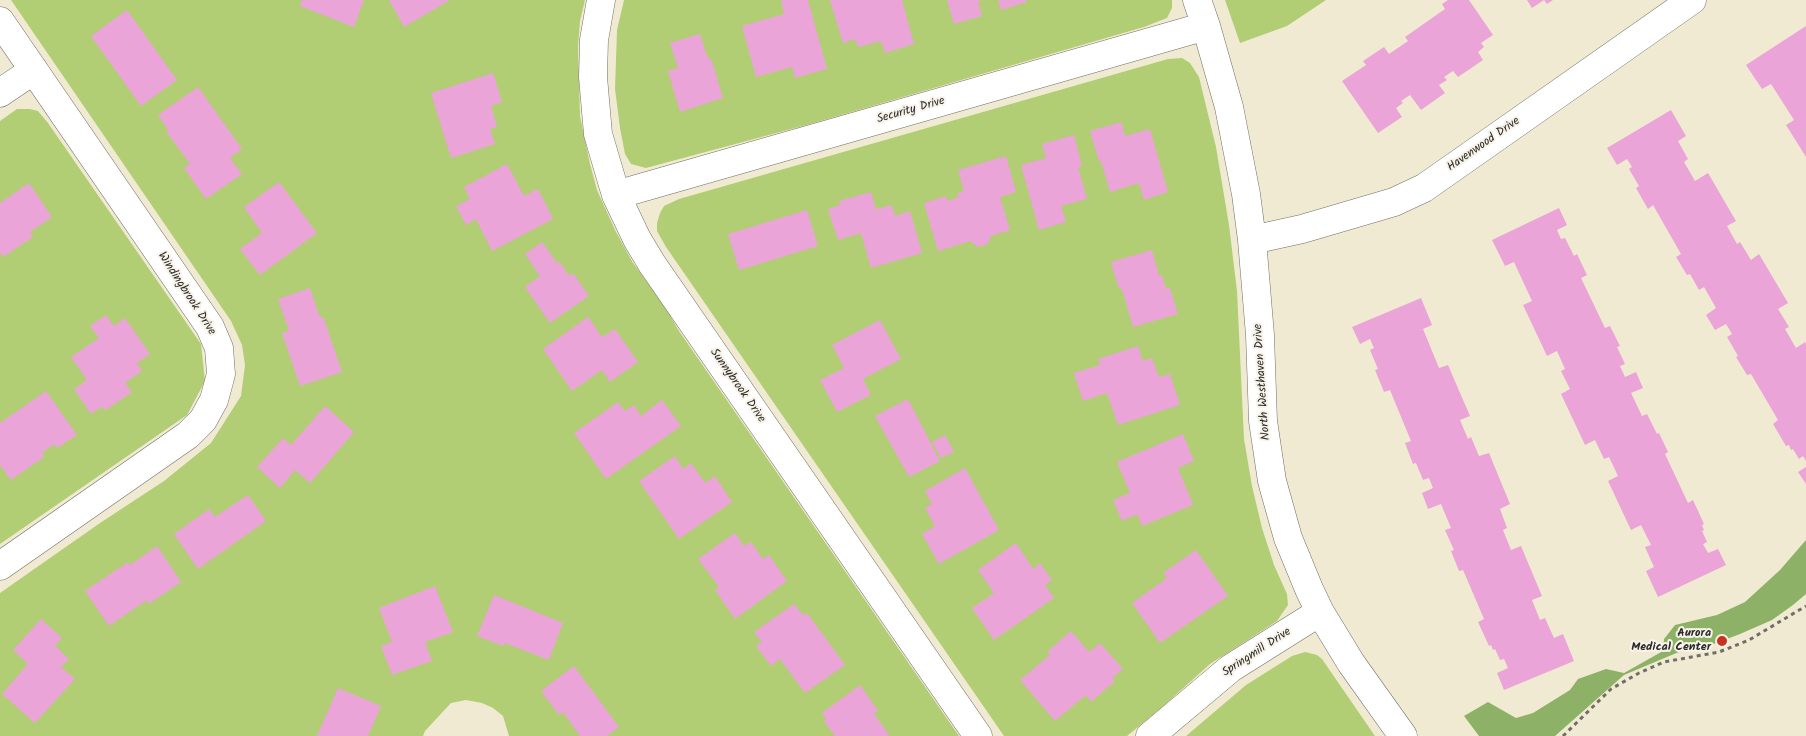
<!DOCTYPE html>
<style>
body{margin:0}
canvas{display:block;background:#f1ead3}
</style>
<canvas width="1806" height="736"></canvas>
<script>
const ctx = document.querySelector('canvas').getContext('2d');
ctx.lineJoin = 'round';
function paint(path, color) { ctx.fillStyle = color; ctx.fill(path, 'evenodd'); }
const poly = rows => new Path2D(rows.map(r => 'M' + r).join(''));
function stroke(path, color, width, dash) { ctx.strokeStyle = color; ctx.lineWidth = width; ctx.lineCap = dash ? 'butt' : 'round'; ctx.setLineDash(dash || []); ctx.stroke(path); }
function drawText(font, color, halo, rows, align = 'center') {
  ctx.font = font + ' Kalam,sans-serif'; ctx.lineWidth = 4; ctx.setLineDash([]); ctx.textBaseline = 'middle'; ctx.strokeStyle = halo; ctx.fillStyle = color; for (const [text, x, y, turn = 0] of rows) {
    ctx.save(); ctx.translate(x, y); ctx.rotate((+turn || 0) * Math.PI / 180); ctx.textAlign = isNaN(turn) ? turn : align; if (halo) ctx.strokeText(text, 0, 0); ctx.fillText(text, 0, 0); ctx.restore();
  }
}
const green = poly([
 [11,0,585,0,580,21,578,46,580,116,590,164,597,190,615,230,633,263,662,302,679,331,959,736,509,736,503,716,493,708,482,703,466,700,451,703,425,731,423,736,0,736,0,593,100,523,164,481,211,443,241,396,245,365,242,345,231,321],
 [624,0,1172,0,1172,8,1167,18,1144,27,810,124,646,168,631,164,625,154,620,128,615,89,617,30],
 [1225,0,1326,0,1287,26,1240,43],
 [1182,58,1190,63,1199,77,1216,147,1229,225,1237,291,1244,439,1252,486,1262,528,1274,565,1287,594,1288,605,1277,621,1210,664,1160,709,1127,736,1004,736,666,247,657,231,657,223,660,213,664,206,679,199,1168,59],
 [17,109,30,109,38,111,48,123,201,344,205,381,187,415,0,544,0,121],
 [1305,652,1317,655,1322,659,1375,736,1186,736,1246,685,1292,656]
]);
const forest = poly([
 [1806,540,1806,594,1793,605,1772,620,1740,634,1711,645,1686,649,1624,675,1555,736,1479,736,1464,716,1488,702,1516,718,1533,713,1570,690,1578,679,1606,669,1624,673,1663,651,1664,639,1675,625,1717,615,1745,602,1780,570]
]);
const building = poly([
 [302,0,364,0,354,27,300,6],
 [389,0,450,0,404,27],
 [781,0,808,0,827,69,795,78,792,67,756,77,742,26,784,14],
 [830,0,902,0,914,44,885,53,881,41,858,47,855,39,843,43],
 [947,0,983,0,978,2,982,16,954,24],
 [998,0,1026,0,1027,2,1001,10],
 [1448,0,1469,0,1493,35,1481,43,1484,47,1478,52,1483,60,1458,77,1453,71,1444,77,1447,80,1439,85,1445,93,1421,110,1410,95,1401,101,1403,103,1396,108,1402,117,1378,133,1342,81,1366,65,1363,61,1384,47,1389,54,1408,41,1405,37,1445,9,1442,4],
 [1527,0,1553,0,1547,4,1544,0,1532,8],
 [127,10,177,80,141,106,91,36],
 [1806,26,1806,157,1786,125,1794,120,1771,84,1762,89,1746,65],
 [700,34,707,56,712,61,723,98,680,112,668,71,678,68,670,43],
 [493,73,502,102,491,106,497,127,490,129,495,144,451,158,431,93],
 [198,87,242,149,230,158,242,174,206,199,184,168,190,164,166,131,168,129,158,115],
 [1671,110,1686,136,1678,141,1688,159,1684,162,1695,181,1708,173,1736,221,1727,226,1737,244,1740,242,1751,260,1759,254,1788,303,1778,309,1789,327,1785,329,1796,348,1805,342,1806,344,1806,461,1803,456,1799,459,1793,449,1791,450,1789,445,1786,446,1773,424,1778,420,1751,374,1747,375,1736,357,1738,356,1727,337,1732,334,1726,324,1715,330,1706,315,1716,308,1704,287,1699,290,1690,274,1687,275,1676,257,1681,254,1653,205,1648,209,1636,188,1639,186,1629,169,1632,167,1627,159,1617,165,1607,148],
 [1121,122,1125,136,1150,129,1168,192,1144,200,1139,183,1110,192,1101,161,1099,161,1090,131],
 [1074,135,1082,166,1078,167,1087,199,1061,206,1066,222,1039,230,1021,165,1046,158,1042,144],
 [1006,156,1016,192,1000,197,1010,230,991,236,988,244,978,247,972,243,971,241,938,251,924,203,946,196,948,201,959,197,957,193,964,191,958,170],
 [507,164,524,196,538,189,553,219,492,251,476,219,466,225,456,206,470,199,464,187],
 [279,182,317,233,260,275,240,249,262,233,244,207],
 [29,183,52,217,30,232,33,237,3,257,0,252,0,203],
 [871,192,876,209,892,205,895,216,910,211,922,253,871,268,861,233,838,240,828,209,840,205,839,201],
 [1559,208,1567,225,1557,230,1561,239,1565,238,1574,256,1577,254,1587,275,1581,278,1605,328,1610,326,1620,346,1617,347,1625,364,1620,366,1625,377,1636,372,1643,388,1631,393,1642,416,1647,414,1657,434,1659,433,1668,452,1665,454,1688,503,1693,500,1704,524,1702,525,1704,530,1702,531,1707,542,1703,544,1708,553,1718,549,1726,565,1658,597,1646,571,1654,567,1645,547,1651,545,1641,525,1631,530,1608,481,1618,476,1609,457,1604,459,1595,440,1585,445,1561,394,1570,389,1561,371,1565,369,1557,351,1547,356,1523,305,1532,301,1514,262,1505,266,1492,240],
 [807,210,818,246,739,270,728,234],
 [542,242,558,264,560,262,569,276,573,273,589,296,550,323,525,287,540,276,525,254],
 [1152,250,1159,276,1162,275,1166,289,1170,288,1178,314,1133,327,1122,289,1119,289,1111,262],
 [310,288,319,315,324,319,342,372,300,386,282,333,289,331,278,299],
 [1421,298,1432,325,1423,329,1439,368,1448,365,1470,416,1460,420,1468,439,1471,437,1479,456,1489,453,1510,504,1500,509,1507,528,1503,530,1511,550,1521,546,1542,596,1532,600,1540,620,1545,618,1554,638,1563,634,1574,661,1504,690,1497,673,1508,668,1504,659,1500,660,1495,649,1493,650,1491,645,1489,646,1478,622,1484,619,1463,570,1459,571,1451,551,1454,550,1445,530,1451,528,1441,504,1428,509,1422,493,1433,488,1429,478,1423,480,1416,463,1413,464,1405,443,1411,441,1390,390,1384,392,1375,370,1378,369,1370,350,1374,348,1370,339,1360,344,1352,327],
 [106,315,114,326,125,318,150,354,137,363,142,371,125,383,132,392,106,410,101,407,91,414,74,389,87,380,71,357,99,338,90,326],
 [588,317,602,337,615,329,638,362,610,382,602,370,572,391,543,349],
 [880,320,901,359,863,379,871,395,837,412,820,380,844,368,832,345],
 [1138,346,1143,361,1152,358,1159,377,1170,374,1180,405,1118,425,1107,393,1083,401,1074,373,1100,365,1098,359],
 [46,391,77,435,57,448,54,444,42,453,44,457,11,480,0,465,0,423],
 [908,399,940,461,909,477,875,416],
 [662,400,681,426,606,479,574,433,618,402,625,411,634,405,641,416],
 [325,406,354,432,310,483,295,470,280,488,257,467,283,438,291,445],
 [1183,434,1194,461,1178,468,1193,505,1142,526,1137,514,1122,521,1113,500,1130,493,1117,462],
 [945,435,954,452,941,458,932,442],
 [675,456,683,469,691,463,705,483,715,476,732,502,679,539,639,481],
 [1806,467,1806,484,1798,472],
 [965,468,999,530,939,564,922,534,935,526,925,508,932,504,925,491],
 [248,495,266,521,198,569,174,534,209,509,215,517],
 [735,533,744,546,751,542,763,559,769,555,787,581,735,619,715,590,719,587,698,559],
 [1016,543,1033,569,1040,563,1052,580,1045,585,1054,598,994,640,972,608,994,593,978,570],
 [157,546,181,582,149,604,147,600,109,626,85,591,128,562,130,565],
 [1196,550,1228,596,1160,643,1132,603,1167,578,1163,573],
 [435,586,453,632,425,642,432,661,392,675,381,646,392,642,379,608],
 [494,595,563,623,549,660,504,643,503,646,477,636],
 [794,604,803,615,807,613,845,665,805,693,780,659,771,666,756,646,762,642,754,632],
 [41,619,62,638,55,646,69,659,61,667,75,679,35,723,2,694,28,664,13,650],
 [1071,631,1089,652,1100,643,1123,669,1112,678,1115,681,1091,702,1086,695,1055,721,1020,680,1050,655,1047,652],
 [574,666,619,727,607,736,580,736,563,712,559,715,541,691],
 [860,685,878,711,874,714,890,736,835,736,824,721,826,719,822,713],
 [338,688,381,706,368,736,317,736]
]);
const path = poly([
 [1563,736,1611,689,1639,673,1664,662,1719,652,1749,640,1806,606]
]);
const minor = poly([
 [601,0,594,40,593,77,598,134,616,195,637,239,652,264,978,736],
 [1197,0,1206,26,1229,107,1246,194,1252,240,1260,335,1263,421,1272,481,1288,538,1309,589,1320,612,1351,663,1403,736],
 [0,21,210,327,219,348,221,374,214,400,203,420,188,435,0,566],
 [0,93,34,70],
 [616,195,1206,26],
 [1252,240,1302,229,1394,202,1424,188,1692,0],
 [1150,736,1231,668,1320,612]
]);
const markers = [
 [1722,641,6,"#c8321e"]
];
const streetNames = [
 ["Security Drive",911,111,-16],
 ["Havenwood Drive",1484,145,-35],
 ["Windingbrook Drive",186,294,57],
 ["North Westhaven Drive",1263,382,-94],
 ["Sunnybrook Drive",737,386,55],
 ["Springmill Drive",1257,653,-33]
];
const poiNames = [
 ["Aurora",1711,634],
 ["Medical Center",1711,648]
];
paint(green, '#b2ce75');
paint(forest, '#8db166');
paint(building, '#eaa4d7');
stroke(minor, '#706e66', 29);
stroke(path, '#706e66', 3, [4, 4]);
stroke(minor, '#fff', 28);
for (const [x, y, r, color] of markers) { const dot = new Path2D(); dot.arc(x, y, r, 0, 2 * Math.PI); ctx.fillStyle = color; ctx.fill(dot); stroke(dot, '#f7f3e8', 2); }
drawText('12px', '#2b2b2b', '#f7f3e8', streetNames);
drawText('bold 12px', '#2b2b2b', '#f7f3e8', poiNames, 'right');
</script>
